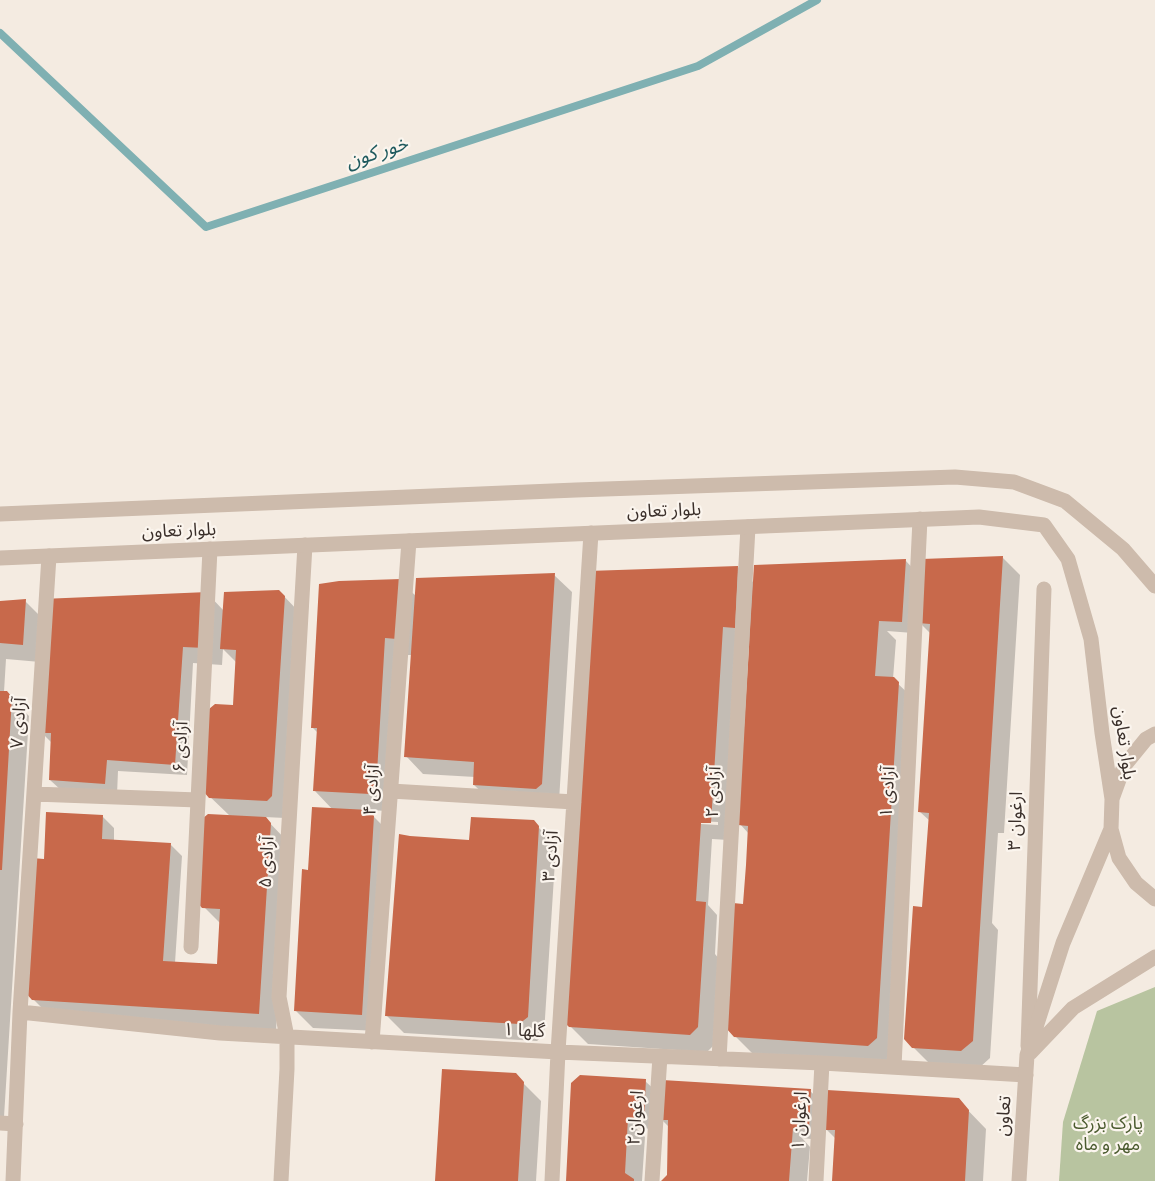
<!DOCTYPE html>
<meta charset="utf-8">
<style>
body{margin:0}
canvas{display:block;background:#f4ebe1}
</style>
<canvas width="1155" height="1181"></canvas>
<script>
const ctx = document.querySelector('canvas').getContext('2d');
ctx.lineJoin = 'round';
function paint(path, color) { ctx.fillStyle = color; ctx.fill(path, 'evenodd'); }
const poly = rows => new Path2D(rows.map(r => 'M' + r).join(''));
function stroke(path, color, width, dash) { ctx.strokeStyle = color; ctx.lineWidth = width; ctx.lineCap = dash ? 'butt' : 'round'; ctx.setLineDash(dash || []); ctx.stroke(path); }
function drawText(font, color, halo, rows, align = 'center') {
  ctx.font = font + ' Karla,"Noto Sans Arabic",sans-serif'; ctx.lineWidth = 4.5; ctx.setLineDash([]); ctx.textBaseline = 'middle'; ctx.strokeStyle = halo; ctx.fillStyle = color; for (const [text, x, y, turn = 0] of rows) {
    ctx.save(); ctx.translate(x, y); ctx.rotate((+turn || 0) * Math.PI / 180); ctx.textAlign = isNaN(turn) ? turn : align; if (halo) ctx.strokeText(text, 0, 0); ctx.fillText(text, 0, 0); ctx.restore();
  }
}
const green = poly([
 [1155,987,1155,1181,1059,1181,1063,1122,1097,1011]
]);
const shadow = poly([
 [1002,557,1020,575,1004,833,998,833,992,923,998,930,990,1058,979,1068,931,1065,913,1047,930,821,920,812,931,634,920,623],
 [906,561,917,573,913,633,887,631,896,640,893,679,916,701,894,1055,886,1062,753,1054,735,1036,749,834,740,824,751,645,740,644,728,840,712,839,708,905,717,915,715,954,720,960,715,1044,707,1052,588,1044,570,1026,738,567,755,584],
 [697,821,718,822,718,825,701,824],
 [554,575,572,592,559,801,492,802,474,785,475,777,423,774,406,756,413,655,402,655,388,811,367,810,387,830,379,1031,313,1028,295,1010,309,871,333,810,315,791,318,733,312,727,400,581,417,597],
 [279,591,302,615,285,818,264,817,288,842,276,1031,51,1017,33,999,48,861,103,817,114,828,114,841,170,844,182,856,175,963,221,966,221,924,199,902,230,816,205,792,237,707,237,663,223,649,222,665,193,663,187,775,118,771,117,795,62,791,50,780,52,743,41,732,40,662,6,659,4,692,6,693,29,716,4,1117,0,1121,0,602,25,601,42,618,208,594,224,611],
 [533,822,556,845,544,1034,537,1041,404,1033,387,1016],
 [515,1075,541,1101,536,1181,436,1181],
 [645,1081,657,1092,655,1129,636,1128,645,1137,642,1181,567,1181],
 [810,1091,822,1102,820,1140,802,1138,810,1147,807,1181,663,1181,669,1176,670,1128,661,1119],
 [958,1100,986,1129,983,1181,834,1181,836,1139,826,1129]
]);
const stream = poly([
 [0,33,206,227,698,66,817,0]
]);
const building = poly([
 [1003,556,973,1041,961,1051,912,1048,904,1039,913,906,922,907,929,813,918,812,930,624,918,623,922,559],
 [906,559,902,622,879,621,875,676,894,677,899,682,877,1038,868,1046,734,1037,726,1028,733,903,743,904,746,865,748,826,738,825,754,565],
 [738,566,735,628,723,627,711,823,701,823,696,901,706,902,698,1027,690,1035,569,1027,561,1019,588,571],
 [555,573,542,784,536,789,473,785,474,762,404,757,416,578],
 [401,579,397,639,385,638,376,790,370,794,313,791,317,728,311,728,319,584,339,581],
 [279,590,285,596,272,796,267,801,209,798,204,792,209,709,215,704,233,705,236,650,220,649,224,592],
 [208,592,205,648,183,647,175,765,107,760,105,784,49,780,51,733,40,733,42,599],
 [26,599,23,645,0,643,0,601],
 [0,691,7,691,12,697,2,870,0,870],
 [312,807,369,810,374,816,362,1015,294,1011,302,869,308,870],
 [46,812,103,815,102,839,171,843,163,961,217,964,220,909,202,908,197,902,202,819,208,814,266,817,271,823,259,1014,32,1000,24,991,32,858,44,859],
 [471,817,534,820,539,826,528,1017,519,1024,385,1016,399,834,410,836,469,840],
 [442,1069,516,1073,524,1082,518,1181,435,1181],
 [580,1075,646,1079,644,1119,628,1118,625,1173,634,1179,634,1181,566,1181,571,1083],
 [662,1080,811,1089,809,1129,793,1128,789,1181,661,1181,667,1175,668,1120,659,1120],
 [827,1090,959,1098,969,1110,965,1181,832,1181,835,1130,824,1130]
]);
const minor = poly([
 [391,791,574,802],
 [34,794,198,800],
 [191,947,210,549],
 [20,1012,220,1033,558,1052,822,1063,1026,1075],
 [372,1042,409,541],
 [1028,1046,1044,589],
 [719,1059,748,527],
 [894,1067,920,519],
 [0,1123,16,1124],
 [13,1181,20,1012,49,556],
 [281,1181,287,1069,287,1037,279,997,305,545],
 [552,1181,558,1052,591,533],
 [652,1181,660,1056],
 [816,1181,822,1063]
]);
const tertiary = poly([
 [0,514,576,490,955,477,1014,482,1065,501,1123,549,1155,586],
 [0,558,979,517,1044,525,1068,559,1091,639,1102,733,1112,799],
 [1155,734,1146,739,1124,766,1112,799,1111,829,1119,858,1136,883,1155,899],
 [1030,1053,1073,1008,1155,957],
 [1019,1181,1027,1055,1063,943,1111,829]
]);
const streetNames = [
 ["بلوار تعاون",664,511,-2],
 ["بلوار تعاون",179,531,-2],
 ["آزادی ۷",19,723,-86],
 ["بلوار تعاون",1124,743,82],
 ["آزادی ۶",181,747,-87],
 ["آزادی ۴",372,790,-86],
 ["آزادی ۲",714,792,-87],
 ["آزادی ۱",888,792,-87],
 ["ارغوان ۳",1016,821,-88],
 ["آزادی ۳",551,856,-86],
 ["آزادی ۵",267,862,-87],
 ["گلها ۱",524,1031,3],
 ["تعاون",1004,1116,-86],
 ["ارغوان۲",636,1118,-86],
 ["ارغوان ۱",800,1121,-87]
];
const parkNames = [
 ["پارک بزرگ",1108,1124],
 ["مهر و ماه",1108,1145]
];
const waterNames = [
 ["خور کون",377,153,-18]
];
paint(green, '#b8c4a0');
paint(shadow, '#0003');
stroke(stream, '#7fb0b2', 8);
paint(building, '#c8694b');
stroke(minor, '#cdbbac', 15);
stroke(tertiary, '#cdbbac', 15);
drawText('18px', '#3b302b', '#fbf5ee', streetNames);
drawText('18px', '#4a5a2e', '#fbf5ee', parkNames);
drawText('italic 20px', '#1f5a5e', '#fbf5ee', waterNames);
</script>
